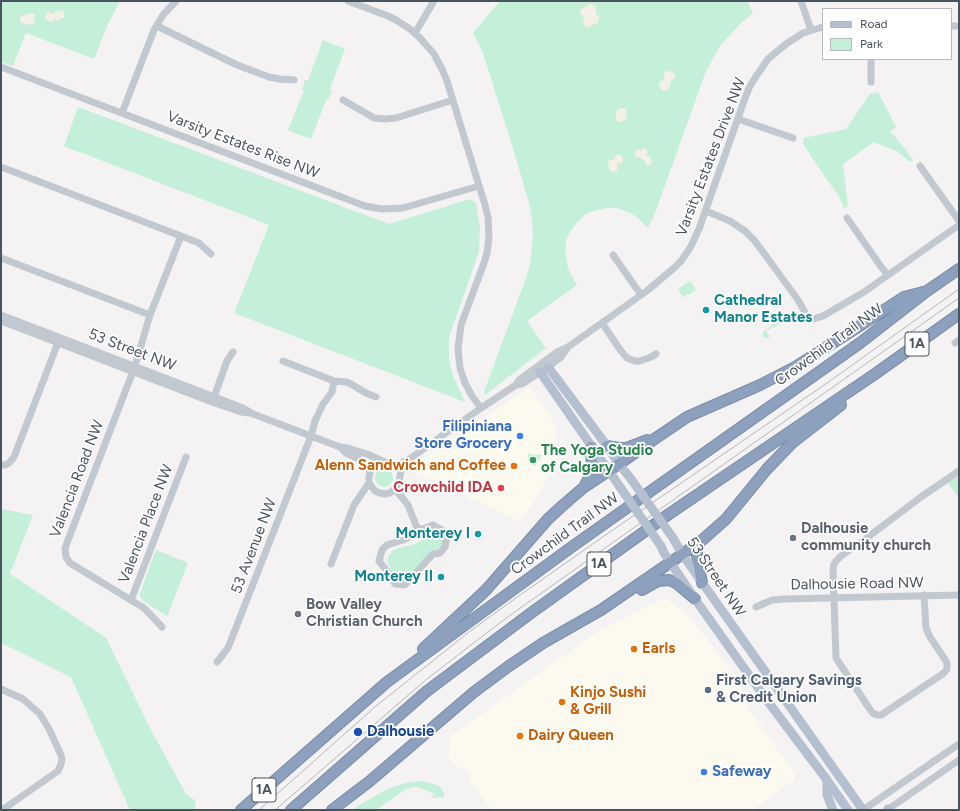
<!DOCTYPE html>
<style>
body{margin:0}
#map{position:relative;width:960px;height:811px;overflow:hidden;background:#f4f2f2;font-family:Figtree,sans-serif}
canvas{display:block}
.frame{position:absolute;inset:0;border:2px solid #4a545f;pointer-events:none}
.legend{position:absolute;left:822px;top:8px;width:130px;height:52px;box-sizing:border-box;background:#fff;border:1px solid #b7bbbf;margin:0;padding:5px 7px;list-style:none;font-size:12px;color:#4a545f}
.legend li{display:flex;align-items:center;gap:8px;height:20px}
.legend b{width:20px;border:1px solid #b7bbbf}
</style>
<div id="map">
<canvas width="960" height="811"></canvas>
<div class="frame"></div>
<ul class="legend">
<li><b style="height:5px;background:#b4bfcf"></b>Road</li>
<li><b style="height:11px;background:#c4efd8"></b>Park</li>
</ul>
</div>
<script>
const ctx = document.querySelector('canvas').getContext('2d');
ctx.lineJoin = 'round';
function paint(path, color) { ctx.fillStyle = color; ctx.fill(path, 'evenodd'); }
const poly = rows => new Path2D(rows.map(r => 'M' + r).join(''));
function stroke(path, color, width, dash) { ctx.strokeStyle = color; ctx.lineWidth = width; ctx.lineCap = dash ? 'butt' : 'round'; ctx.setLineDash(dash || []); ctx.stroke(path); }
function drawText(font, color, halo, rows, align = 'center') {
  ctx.font = font + ' Figtree,sans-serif'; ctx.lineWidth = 3.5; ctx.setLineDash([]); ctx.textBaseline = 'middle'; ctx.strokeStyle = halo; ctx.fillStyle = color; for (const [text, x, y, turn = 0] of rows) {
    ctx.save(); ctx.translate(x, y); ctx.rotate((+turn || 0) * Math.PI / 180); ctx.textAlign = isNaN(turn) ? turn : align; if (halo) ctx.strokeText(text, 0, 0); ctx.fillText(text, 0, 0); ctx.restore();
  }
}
const commercial = poly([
 [530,387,556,425,557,462,530,508,518,521,464,495,408,469,462,432],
 [665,598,671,601,691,620,709,641,735,678,738,680,750,701,747,706,794,773,795,775,794,780,752,810,492,810,468,780,471,776,463,766,459,769,448,758,451,736,600,630]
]);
const green = poly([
 [1,1,120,1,108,24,94,59,26,33,13,66,1,62],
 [500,1,747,1,753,13,740,24,720,46,706,71,655,213,649,226,647,227,638,218,632,214,617,208,607,208,593,211,586,214,578,221,568,235,566,242,565,251,568,269,577,285,527,321,546,348,485,395,484,392,526,278,530,265,533,235,532,220,530,206,512,145,483,53,473,33],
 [323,40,345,49,330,88,332,92,329,98,326,100,311,139,288,130,304,91,302,89,304,85,304,81,308,80],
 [878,92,896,127,890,131,902,145,913,160,912,162,909,161,896,151,874,142,843,164,848,207,844,208,839,196,825,177,803,144,804,138,846,129,870,94],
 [78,107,389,224,470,199,476,203,480,228,479,252,449,337,449,359,453,376,465,402,234,313,269,225,64,146],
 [690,281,696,290,688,295,687,294,683,297,678,289],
 [795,309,798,314,798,320,796,321,793,317,766,331,770,337,765,338,763,336,763,332],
 [528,454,542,455,535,466,527,461,528,459],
 '375 478a9 9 0 1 1 18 0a9 9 0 1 1-18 0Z',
 [959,475,959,498,948,483],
 [1,509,33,515,10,574,106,638,151,730,186,794,196,801,194,810,130,810,71,677,1,643],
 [435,534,441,535,444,539,445,544,405,581,399,579,394,574,387,562,388,558,392,551,398,548,415,544],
 [156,550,188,563,167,616,143,601,140,596,140,593],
 [420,781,430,783,439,786,442,790,445,796,444,797,432,798,434,794,420,788,414,787,406,789,376,810,351,810,382,792,393,787,405,783]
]);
const sand = poly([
 [589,4,595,5,596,7,596,14,598,15,599,18,598,22,596,24,592,25,590,28,584,25,583,20,584,17,583,15,580,14,580,11,582,8,586,7],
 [61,10,63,10,65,18,62,18,57,21,54,19,52,22,49,21,46,19,45,17,48,12,53,14,55,13,55,11,59,12],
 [30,13,35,14,34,19,35,23,26,25,23,23,21,23,20,21,21,16],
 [667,71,673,72,675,75,675,77,672,81,670,82,670,88,667,90,664,91,662,90,659,87,659,84,660,81,663,81,665,72],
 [621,108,625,108,627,111,625,115,627,119,627,120,619,122,616,120,616,114,617,110],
 [644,148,648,151,646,155,650,157,652,162,651,164,649,166,646,165,645,163,645,160,643,159,642,160,640,157,636,157,635,153,636,150,638,149,640,151],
 [617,155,620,155,622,156,623,158,623,161,622,163,617,164,617,171,614,172,612,172,609,169,608,163,609,160,613,160,615,157]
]);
const minor = poly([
 [348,1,388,16,396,20,410,29,420,38,434,54,442,69,447,81,485,205,488,217,489,237,487,253,484,263,461,325,458,349,460,368,465,383,472,396,481,408],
 [801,1,811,30],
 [157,26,237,65,269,77,280,79,294,80],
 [951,26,959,26],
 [415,33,434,1],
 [1,67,365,206,382,209,403,208,479,186],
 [871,82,871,59],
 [343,100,369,115,374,118,385,119,396,118,453,100],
 [122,113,154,30,163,15,176,1],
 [738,119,793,138],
 [920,166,959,221],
 [1,167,181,236,150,315,135,366,65,548,66,557,70,563,144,608,162,627],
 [706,211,730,221,745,231,754,240,763,252,798,300,807,316,813,319,823,316,864,292,959,225],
 [847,218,882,268,888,275],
 [181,236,199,243,211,254],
 [613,255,641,295],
 [1,258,150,315],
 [1,315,243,408,253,414,340,447,348,448,367,454,387,463,394,465,399,464,408,460,481,408,516,385,522,384,548,367,561,357,568,347],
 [1,321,212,402,241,412,249,413],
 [602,323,621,351,627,358,635,361,640,361,651,357,656,354],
 [955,343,959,340],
 [283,361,334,381,346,382,351,384,366,393,376,397],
 [516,385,519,380,557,352,568,347,648,290,674,268,681,261,690,248,699,229,744,101,749,88,755,78,768,59,786,44,803,33,823,27],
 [213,400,227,361,233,352],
 [340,447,346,453,363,461,367,465,370,472],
 [387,463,376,465,373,468,370,472,369,477,369,483,375,491,380,493,385,494,390,493,395,489,399,483,401,470,407,462],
 [1,465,5,465,9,463,14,457,59,340],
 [395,489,408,505,417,528],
 [433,525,442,530,447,537,445,547,440,553,433,554,405,585,395,584,390,575,379,561,382,550,387,545,403,540,411,536,417,528,423,529,433,525],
 [331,564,354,505,369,483],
 [924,595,926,628,930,637,946,661,947,664,947,669,944,673,881,715,878,715,874,714,871,711,836,658,833,570,834,564,836,561,841,556,864,540,921,497,959,471],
 [131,600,186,457],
 [756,607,772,600,783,599,959,595],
 [217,662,228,648,311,436,315,421,323,404,332,392,334,381],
 [1,689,23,699,40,714,49,729,61,755,62,759,61,764,58,771,2,810],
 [863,810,959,744],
 [887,810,959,760]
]);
const major = poly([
 [548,367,607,446,619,464,631,479],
 [540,372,620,487],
 [673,538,682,554,863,810],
 [661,546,664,553,695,599,766,699,827,780,848,810],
 [827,780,827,795,833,810],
 [888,810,888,809]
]);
const highway = poly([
 [607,446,620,448,626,448,647,440],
 [584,487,591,474,592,469,591,447],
 [700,542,697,551,697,556,702,583],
 [642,590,658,581,669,580,676,583,695,599],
 [423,649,486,590,548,519,561,507,583,488,619,464,653,440,687,417,760,385,795,367,852,331,904,297,923,292],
 [241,810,387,682,573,546,860,343,927,291,959,269],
 [291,810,427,691,531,613,669,514,875,374,959,314],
 [332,810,370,781,474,692,509,666,543,643,601,610,700,542,726,519,767,469,792,443,841,405]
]);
const tram = poly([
 [259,810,376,706,469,632,506,605,604,536,827,383,959,289],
 [275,810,427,679,471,645,509,616,959,298]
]);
const majorBridge = poly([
 [631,479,673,538],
 [620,487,661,546]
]);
const markers = [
 [706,310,4,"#0f9aa8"],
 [520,436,4,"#3f7fe0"],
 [533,460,4,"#2e9e5b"],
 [514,466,4,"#e8710a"],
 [501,488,4,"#e0444e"],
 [478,534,4,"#0f9aa8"],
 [793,538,4,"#6b7280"],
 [441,577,4,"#0f9aa8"],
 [298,614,4,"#6b7280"],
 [634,649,4,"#e8710a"],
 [708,690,4,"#5c6f8a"],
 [562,702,4,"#e8710a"],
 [358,732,5,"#1a4fb4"],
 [520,736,4,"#e8710a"],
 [704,772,4,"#3f7fe0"]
];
const shields = [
 [917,344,24],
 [599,564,24],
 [264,790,24]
];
const shieldNames = [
 ["1A",917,344],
 ["1A",599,564],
 ["1A",264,790]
];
const streetNames = [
 ["Varsity Estates Rise NW",243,145,21],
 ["Varsity Estates Drive NW",711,157,-69],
 ["Crowchild Trail NW",829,345,-36],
 ["53 Street NW",132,350,21],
 ["Valencia Road NW",77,479,-69],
 ["Valencia Place NW",146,524,-69],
 ["Crowchild Trail NW",565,534,-36],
 ["53 Avenue NW",254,546,-69],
 ["53 Street NW",716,577,56],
 ["Dalhousie Road NW",857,584,-1]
];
const cultureNames = [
 ["Cathedral",714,301,"left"],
 ["Manor Estates",714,318,"left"],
 ["Monterey I",470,534],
 ["Monterey II",433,577]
];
const shopNames = [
 ["Filipiniana",512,427],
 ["Store Grocery",512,444],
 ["Safeway",712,772,"left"]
];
const leisureNames = [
 ["The Yoga Studio",541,451],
 ["of Calgary",541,468]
];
const foodNames = [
 ["Alenn Sandwich and Coffee",506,466,"right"],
 ["Earls",642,649],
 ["Kinjo Sushi",570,693],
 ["& Grill",570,710],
 ["Dairy Queen",528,736]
];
const healthNames = [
 ["Crowchild IDA",493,488]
];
const worshipNames = [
 ["Dalhousie",801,529],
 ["community church",801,546],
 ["Bow Valley",306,605],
 ["Christian Church",306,622]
];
const serviceNames = [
 ["First Calgary Savings",716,681],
 ["& Credit Union",716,698]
];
const transitNames = [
 ["Dalhousie",367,732]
];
paint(commercial, '#fcf9ee');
paint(green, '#c4efd8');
paint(sand, '#f4f0e5');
stroke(highway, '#788caa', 12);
stroke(minor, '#c1c8d0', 7);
stroke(major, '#b4bfcf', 9);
stroke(highway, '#8da1be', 10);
stroke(tram, '#b5b7bc', 1);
stroke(majorBridge, '#b4bfcf', 9);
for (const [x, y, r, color] of markers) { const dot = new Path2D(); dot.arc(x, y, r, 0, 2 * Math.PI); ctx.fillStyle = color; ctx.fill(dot); stroke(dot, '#fff', 1.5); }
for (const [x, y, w] of shields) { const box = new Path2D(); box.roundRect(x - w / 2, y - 12, w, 24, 3); ctx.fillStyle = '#fff'; ctx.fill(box); stroke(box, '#4a545f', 1); }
drawText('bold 14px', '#4a545f', null, shieldNames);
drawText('15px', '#4a545f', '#fff', streetNames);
drawText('bold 15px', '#0d838f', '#fff', cultureNames, 'right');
drawText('bold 15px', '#366cbe', '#fff', shopNames, 'right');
drawText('bold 15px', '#27864d', '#fff', leisureNames, 'left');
drawText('bold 15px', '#c56008', '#fff', foodNames, 'left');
drawText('bold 15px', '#be3a42', '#fff', healthNames, 'right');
drawText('bold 15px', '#5b616d', '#fff', worshipNames, 'left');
drawText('bold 15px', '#4e5e75', '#fff', serviceNames, 'left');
drawText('bold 15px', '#164399', '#fff', transitNames, 'left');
</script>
